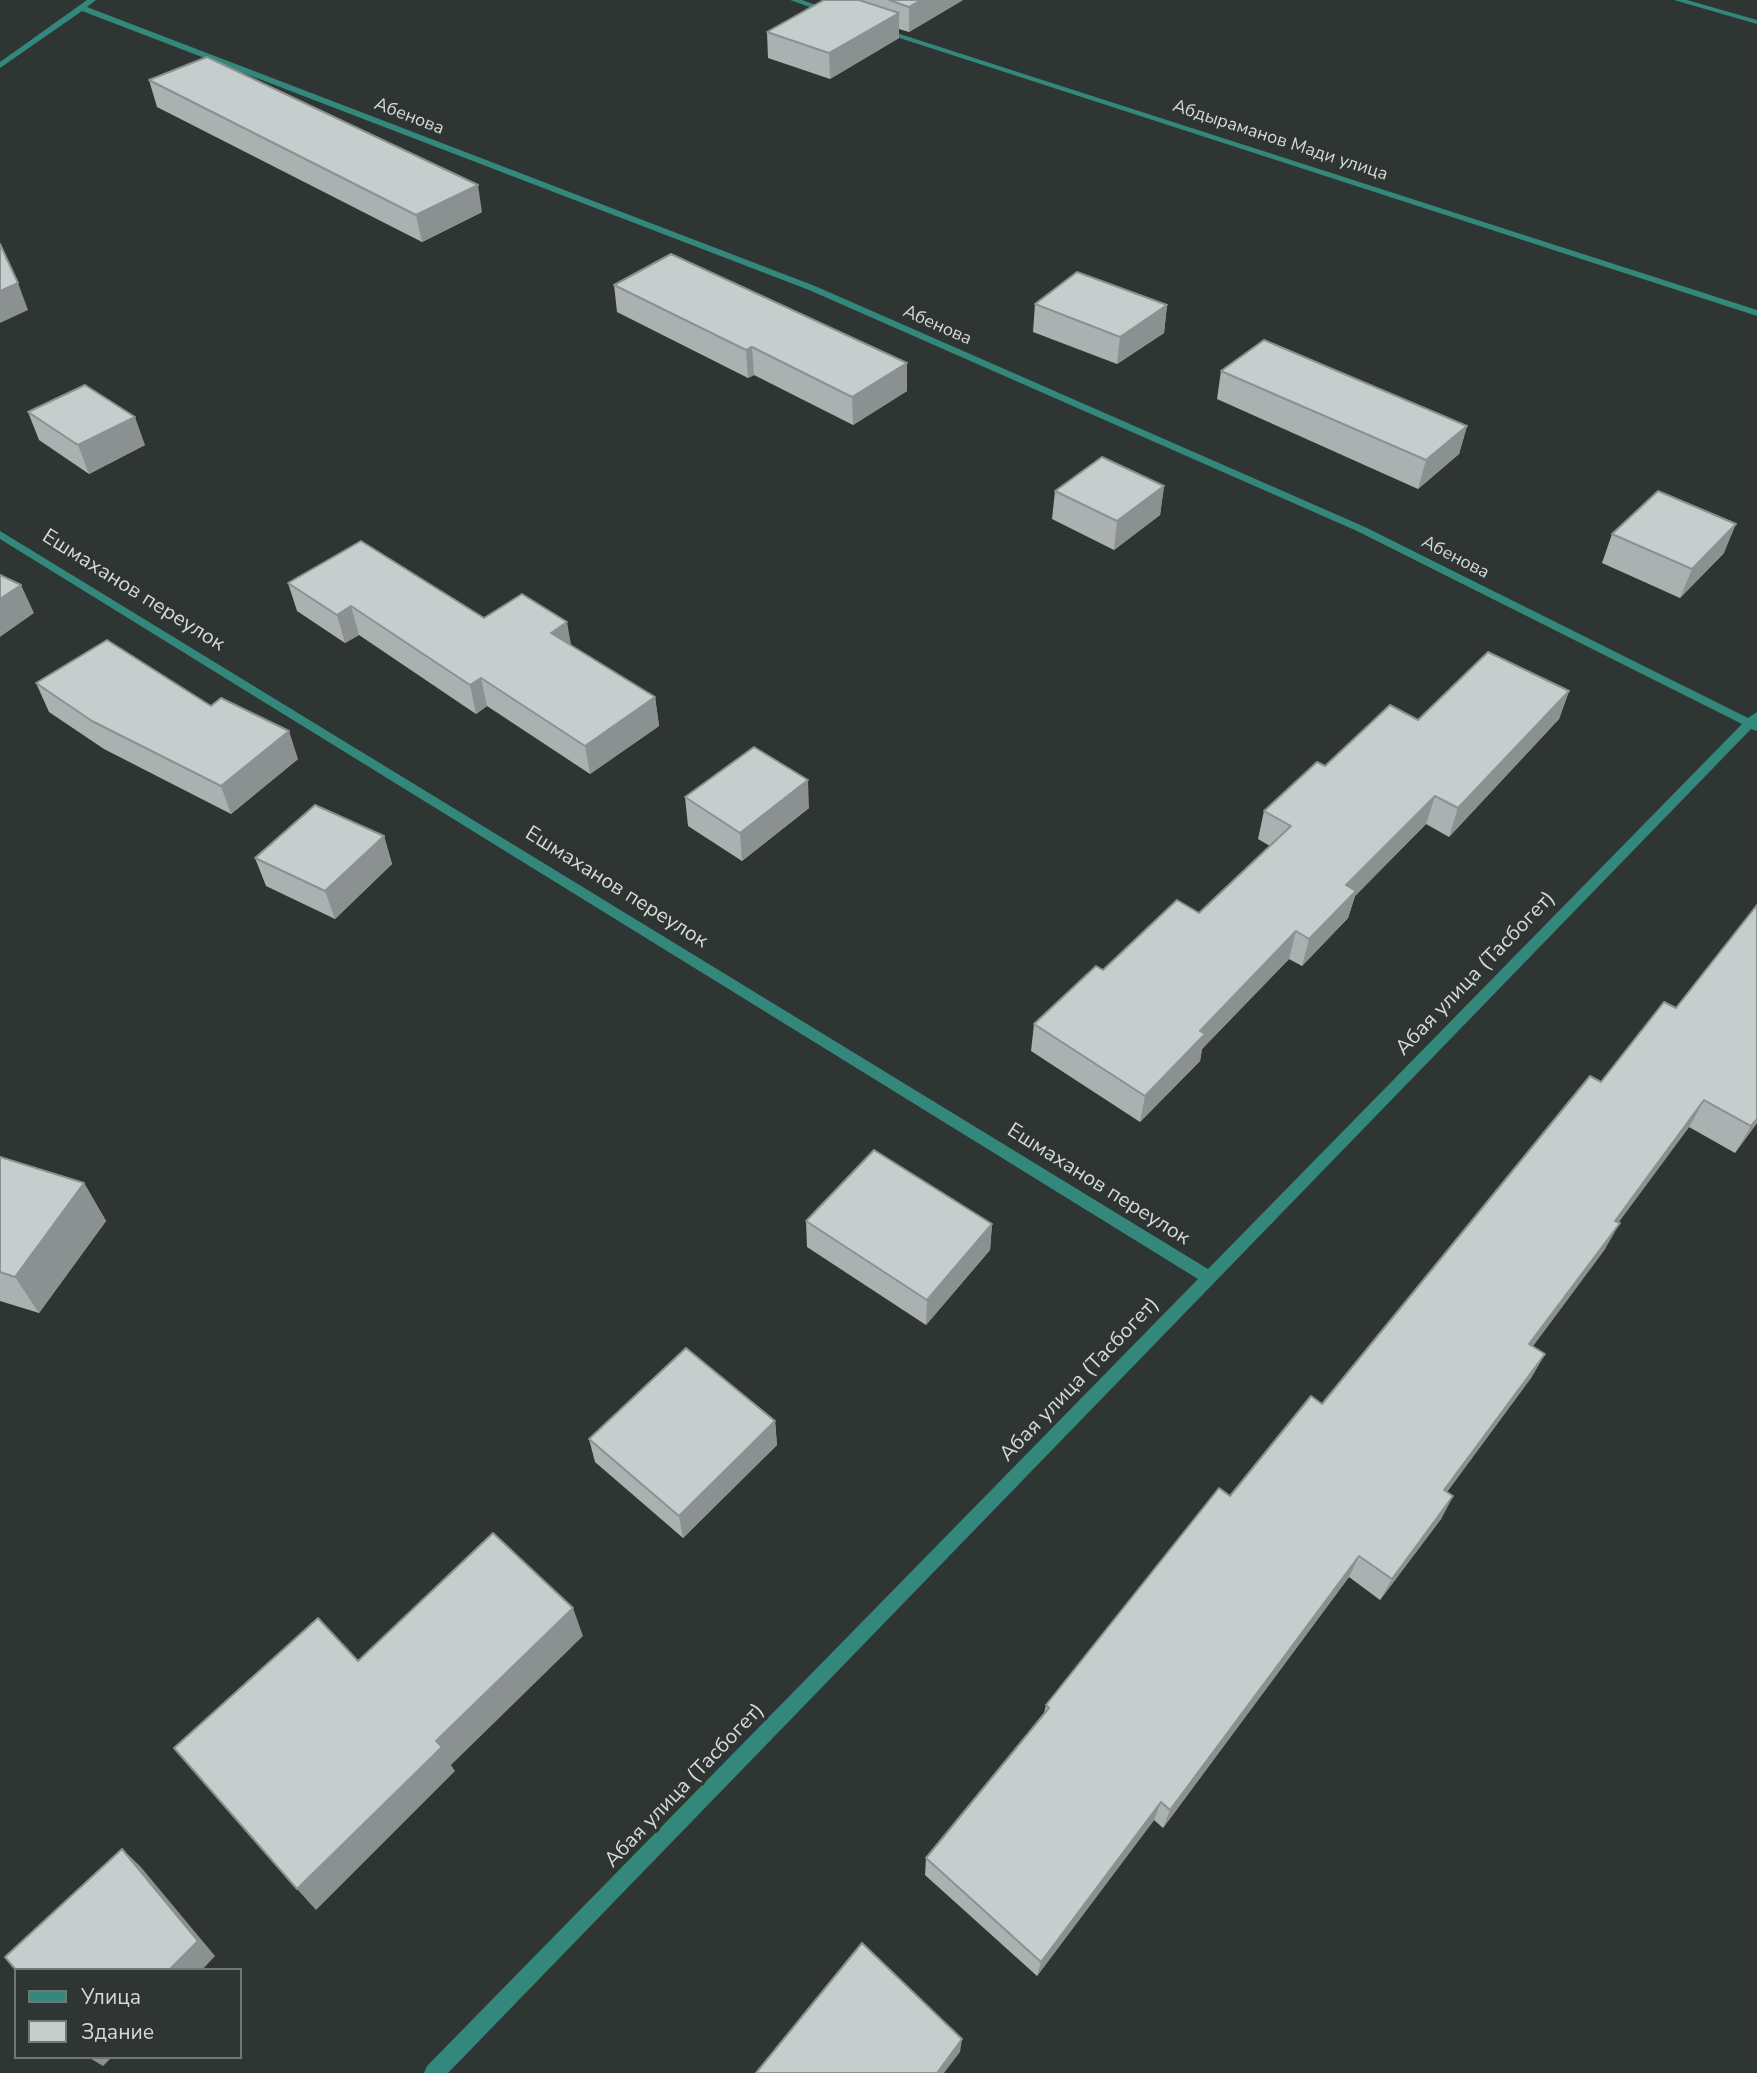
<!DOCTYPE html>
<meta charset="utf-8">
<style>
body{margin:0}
#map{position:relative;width:1757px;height:2073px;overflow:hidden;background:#2e3533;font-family:"Nunito Sans",sans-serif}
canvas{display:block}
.legend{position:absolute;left:14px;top:1968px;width:228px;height:91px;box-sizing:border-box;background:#2e3533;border:2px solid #717775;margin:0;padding:9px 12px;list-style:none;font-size:21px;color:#d5dad9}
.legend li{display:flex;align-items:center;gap:14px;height:35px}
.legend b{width:35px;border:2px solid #717775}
</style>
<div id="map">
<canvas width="1757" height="2073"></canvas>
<ul class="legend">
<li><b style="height:9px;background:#33877b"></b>Улица</li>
<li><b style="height:19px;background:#c6cecd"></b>Здание</li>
</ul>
</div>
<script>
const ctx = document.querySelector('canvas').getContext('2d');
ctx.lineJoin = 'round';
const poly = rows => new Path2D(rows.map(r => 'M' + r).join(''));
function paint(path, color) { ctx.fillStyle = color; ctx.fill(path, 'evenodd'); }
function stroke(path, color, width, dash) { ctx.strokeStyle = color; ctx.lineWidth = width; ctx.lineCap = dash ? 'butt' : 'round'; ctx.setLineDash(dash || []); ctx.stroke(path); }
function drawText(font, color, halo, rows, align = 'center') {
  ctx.font = font + ' "Nunito Sans",sans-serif'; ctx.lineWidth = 7; ctx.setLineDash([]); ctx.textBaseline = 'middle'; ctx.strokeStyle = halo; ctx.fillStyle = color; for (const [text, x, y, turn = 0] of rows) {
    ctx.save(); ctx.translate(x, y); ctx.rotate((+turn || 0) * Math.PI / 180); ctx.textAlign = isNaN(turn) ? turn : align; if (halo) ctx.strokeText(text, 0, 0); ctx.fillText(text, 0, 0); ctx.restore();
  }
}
const street = poly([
 [87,0,96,0,87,7,815,286,1365,527,1748,718,1757,712,1757,731,1751,729,448,2073,424,2073,427,2066,1198,1279,0,539,0,531,1208,1269,1742,724,1357,531,809,290,82,11,0,68,0,62,87,0],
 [790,0,802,0,833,11,826,13,790,0],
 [1674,0,1687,0,1757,20,1757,24,1674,0],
 [878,27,1757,310,1757,316,878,31,878,27]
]);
const wall = poly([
 [824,0,963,0,909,32,899,29,899,38,830,79,768,58,767,32],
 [149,80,482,212,422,242,157,107],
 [614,285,907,363,907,391,853,425,754,375,748,378,617,312],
 [1035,304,1167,305,1164,333,1117,364,1033,332],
 [1221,371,1467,426,1459,454,1418,489,1217,399],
 [28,412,145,445,89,474,39,440],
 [1164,486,1160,515,1114,550,1052,519,1055,491],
 [1612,534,1724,553,1680,598,1602,563],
 [288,583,484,618,571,645,655,697,659,726,590,774,487,706,476,714,359,635,345,643,297,611],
 [36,683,211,706,298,759,231,814,104,749,49,712],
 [1569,691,1559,719,1449,837,1426,824,1355,896,1348,918,1302,966,1289,959,1202,1049,1200,1061,1140,1122,1031,1051,1034,1024,1103,970,1199,913,1270,846,1258,839,1264,811,1325,766,1418,720],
 [685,797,809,808,742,861,688,826],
 [384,836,392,864,335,919,266,886,255,858],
 [1664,1002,1757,1123,1735,1153,1689,1127,1618,1223,1605,1249,1533,1346,1545,1354,1531,1378,1447,1492,1453,1496,1441,1519,1380,1600,1349,1577,1163,1828,1154,1820,1037,1976,925,1875,926,1858,1044,1713,1046,1705,1230,1496,1322,1404,1601,1082],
 [0,1157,84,1183,106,1221,39,1313,0,1301],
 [806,1221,992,1224,990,1250,926,1325,807,1247],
 [775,1421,777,1445,683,1538,595,1462,589,1439]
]);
const shadedWall = poly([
 [921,0,963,0,909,32,909,7],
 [899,13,899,38,830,79,829,53],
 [478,185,482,212,422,242,416,215],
 [18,283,28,310,0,323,0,291],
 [1167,305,1164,333,1117,364,1120,337],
 [752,347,754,375,748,378,746,350],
 [907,363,907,391,853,425,852,397],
 [135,417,145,445,89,474,78,445],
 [1467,426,1459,454,1418,489,1426,460],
 [1164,486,1160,515,1114,550,1117,521],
 [1736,524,1724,553,1680,598,1692,569],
 [21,585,34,613,0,637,0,599],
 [351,606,359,635,345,643,337,615],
 [567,622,572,650,551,633],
 [481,678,487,706,476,714,470,685],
 [1569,691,1559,719,1449,837,1458,808],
 [655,697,659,726,590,774,585,746],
 [289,731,298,759,231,814,221,786],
 [808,780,809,808,742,861,740,833],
 [1435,796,1426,824,1355,896,1348,918,1302,966,1309,939,1346,885],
 [384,836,392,864,335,919,325,891],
 [1296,931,1289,959,1202,1049,1200,1061,1140,1122,1145,1096,1200,1031],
 [1704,1100,1689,1127,1601,1246,1615,1221],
 [1757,1119,1757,1123,1735,1153,1751,1126],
 [84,1183,106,1221,39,1313,15,1277],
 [1620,1223,1605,1249,1516,1369,1529,1344],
 [992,1224,990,1250,926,1325,927,1300],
 [1545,1354,1531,1378,1432,1512,1444,1490],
 [775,1421,777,1445,683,1538,679,1516],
 [1453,1496,1441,1519,1380,1600,1392,1579],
 [1359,1556,1349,1577,1163,1828,1170,1810],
 [573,1608,583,1636,451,1765,455,1771,316,1910,297,1889,436,1741],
 [1161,1802,1154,1820,1037,1976,1041,1962],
 [122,1849,140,1866,215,1956,202,1970,169,1970],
 [962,2039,960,2052,944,2073,937,2073],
 [88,2057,112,2057,103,2066]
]);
const building = poly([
 [824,0,859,0,899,13,829,53,767,32,824,0],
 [889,0,921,0,909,7,889,0],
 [207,57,478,185,416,215,149,80,207,57],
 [0,244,18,283,0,291,0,244],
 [671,254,907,363,852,397,752,347,746,350,614,285,671,254],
 [1077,272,1167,305,1120,337,1035,304,1077,272],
 [1264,340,1467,426,1426,460,1221,371,1264,340],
 [85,385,135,417,78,445,28,412,85,385],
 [1102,457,1164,486,1117,521,1055,491,1102,457],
 [1658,491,1736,524,1692,569,1612,534,1658,491],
 [361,541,484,618,522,594,567,622,551,633,655,697,585,746,481,678,470,685,351,606,337,615,288,583,361,541],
 [0,575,21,585,0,599,0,575],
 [107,640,211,706,221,698,289,731,221,786,92,721,36,683,107,640],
 [1488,652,1569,691,1458,808,1435,796,1346,885,1356,891,1309,939,1296,931,1200,1031,1205,1034,1145,1096,1034,1024,1096,966,1103,970,1177,900,1199,913,1291,826,1264,811,1317,762,1325,766,1390,705,1418,720,1488,652],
 [754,747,808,780,740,833,685,797,754,747],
 [315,805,384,836,325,891,255,858,315,805],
 [1757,905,1757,1119,1751,1126,1704,1100,1615,1221,1620,1223,1529,1344,1545,1354,1444,1490,1453,1496,1392,1579,1359,1556,1170,1810,1161,1802,1041,1962,926,1858,1049,1708,1046,1705,1219,1488,1230,1496,1311,1396,1322,1404,1590,1076,1601,1082,1664,1002,1676,1008,1757,905],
 [874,1150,992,1224,927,1300,806,1221,874,1150],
 [0,1157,84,1183,15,1277,0,1272,0,1157],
 [686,1348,775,1421,679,1516,589,1439,686,1348],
 [493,1533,573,1608,436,1741,442,1747,297,1889,174,1748,318,1618,358,1661,493,1533],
 [122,1849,198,1941,169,1970,16,1970,5,1957,122,1849],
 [862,1943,962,2039,937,2073,756,2073,862,1943]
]);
const farStreetnames = [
 ["Абенова",409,117,21],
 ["Абдыраманов Мади улица",1280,141,18],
 ["Абенова",937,326,24],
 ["Абенова",1455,558,27]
];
const streetNames = [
 ["Ешмаханов переулок",133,591,32],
 ["Ешмаханов переулок",616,888,32],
 ["Абая улица (Тасбогет)",1476,974,-46],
 ["Ешмаханов переулок",1098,1185,32],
 ["Абая улица (Тасбогет)",1080,1380,-46],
 ["Абая улица (Тасбогет)",685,1786,-46]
];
paint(street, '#33877b');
paint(wall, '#aab1b0');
paint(shadedWall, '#8b9090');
paint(building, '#c6cecd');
stroke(building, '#8b9090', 2);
drawText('18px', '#d5dad9', '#2e3533', farStreetnames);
drawText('21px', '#d5dad9', '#2e3533', streetNames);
</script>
